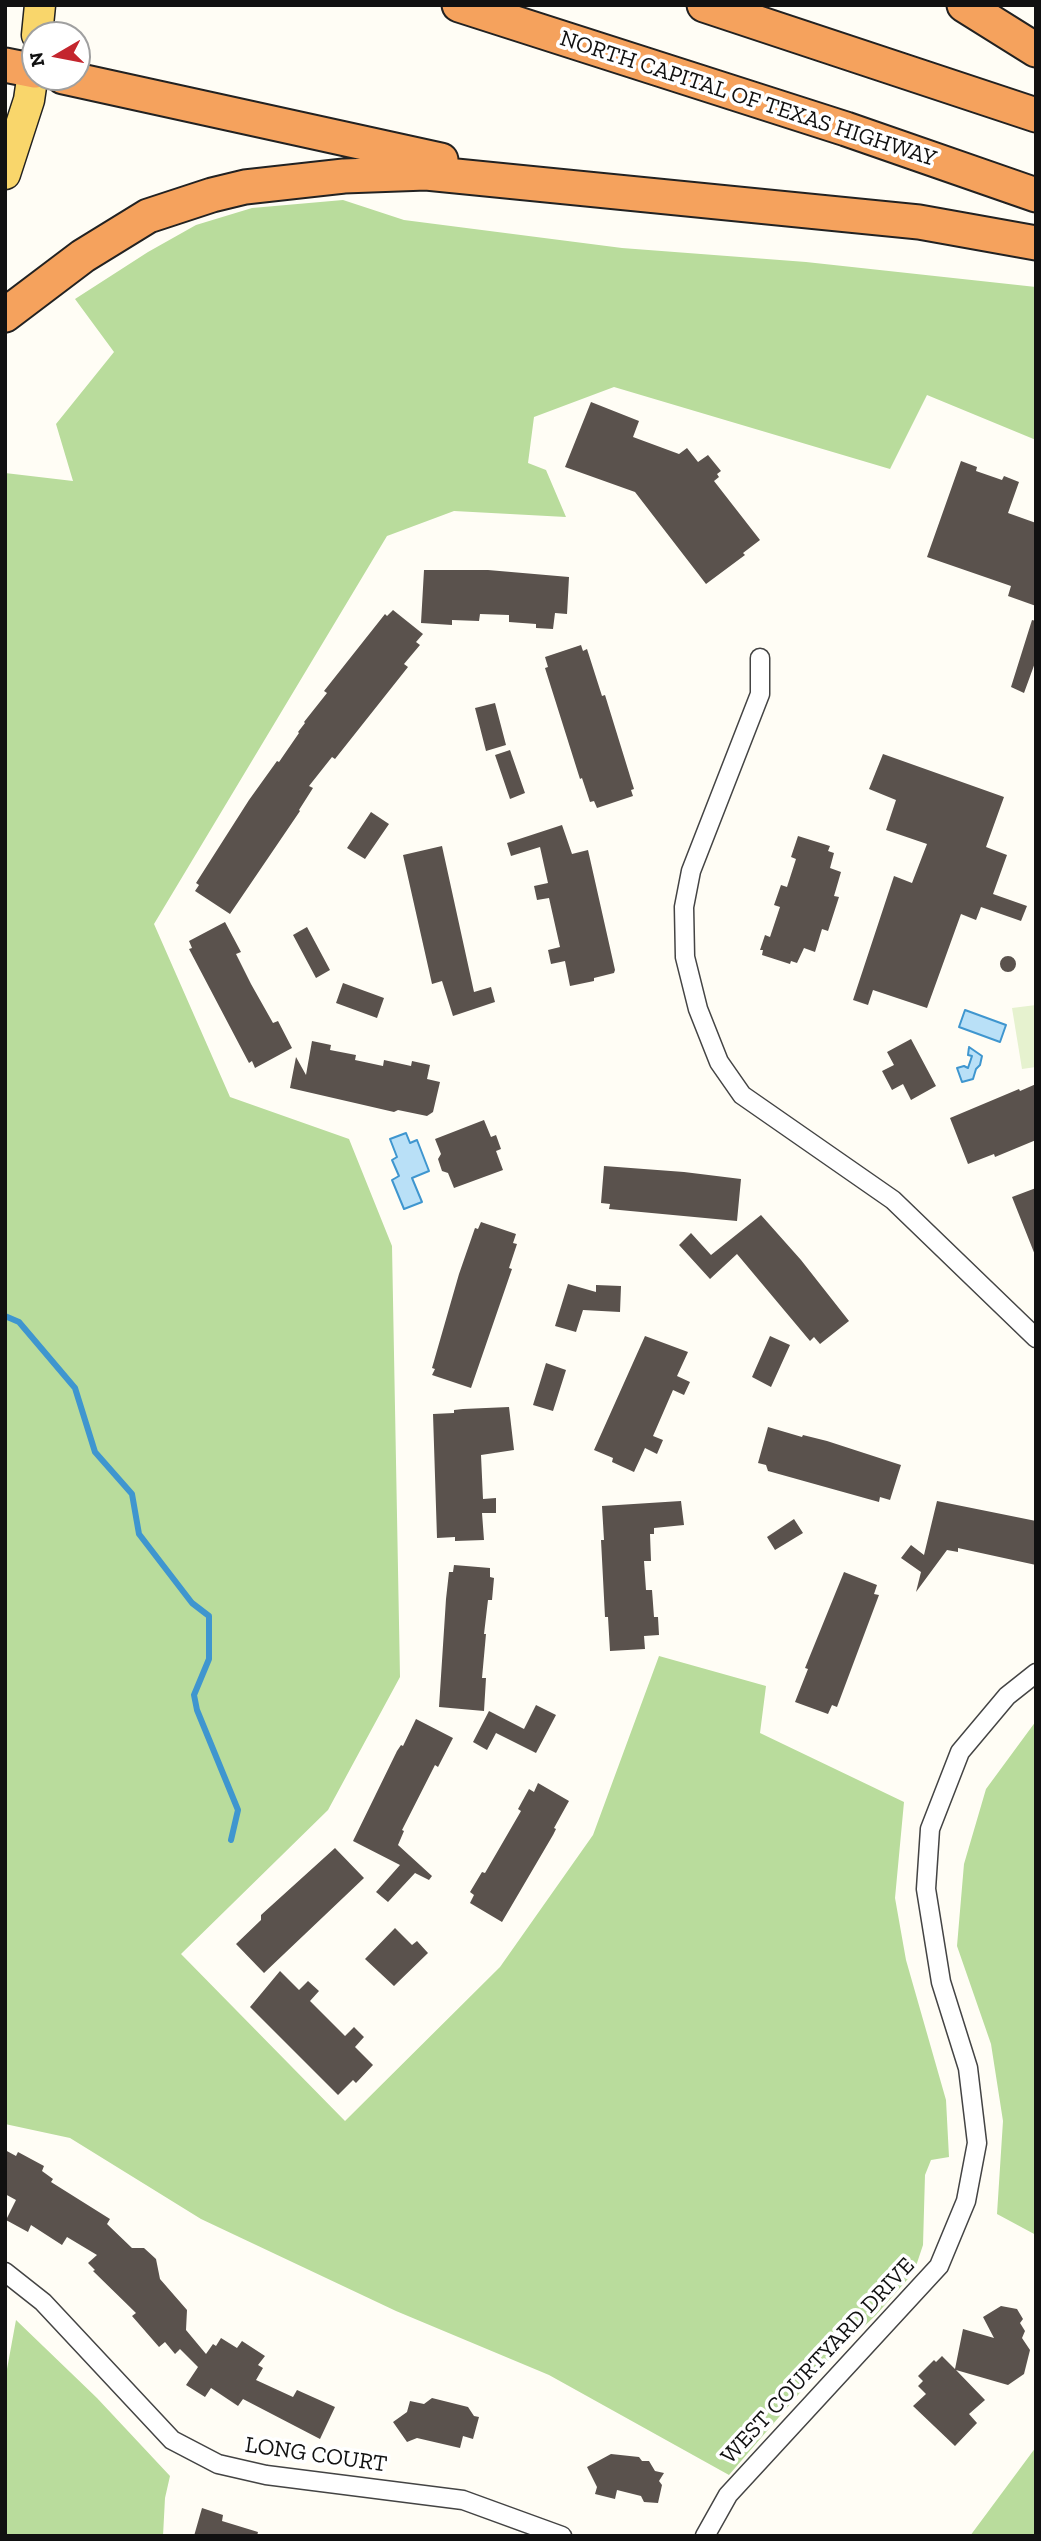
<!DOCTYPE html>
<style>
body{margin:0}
#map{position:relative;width:1041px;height:2541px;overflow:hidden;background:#fffdf5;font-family:"Zilla Slab",serif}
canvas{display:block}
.frame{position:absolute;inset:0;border:7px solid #111;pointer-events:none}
.north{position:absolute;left:21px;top:21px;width:70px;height:70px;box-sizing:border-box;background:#fff;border:2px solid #a0a0a0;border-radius:50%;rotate:260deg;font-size:19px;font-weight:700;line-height:28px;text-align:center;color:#111}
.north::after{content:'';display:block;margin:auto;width:24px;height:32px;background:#c4262e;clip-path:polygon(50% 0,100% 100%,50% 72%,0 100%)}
</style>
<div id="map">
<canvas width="1041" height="2541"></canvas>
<div class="frame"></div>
<div class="north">N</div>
</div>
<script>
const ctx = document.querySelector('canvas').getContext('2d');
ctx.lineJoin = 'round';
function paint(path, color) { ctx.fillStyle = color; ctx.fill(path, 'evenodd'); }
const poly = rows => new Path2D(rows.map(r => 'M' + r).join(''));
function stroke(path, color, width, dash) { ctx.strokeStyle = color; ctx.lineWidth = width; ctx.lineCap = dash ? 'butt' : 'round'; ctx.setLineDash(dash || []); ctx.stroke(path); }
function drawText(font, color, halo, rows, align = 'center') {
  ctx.font = font + ' "Zilla Slab",serif'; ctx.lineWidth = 7; ctx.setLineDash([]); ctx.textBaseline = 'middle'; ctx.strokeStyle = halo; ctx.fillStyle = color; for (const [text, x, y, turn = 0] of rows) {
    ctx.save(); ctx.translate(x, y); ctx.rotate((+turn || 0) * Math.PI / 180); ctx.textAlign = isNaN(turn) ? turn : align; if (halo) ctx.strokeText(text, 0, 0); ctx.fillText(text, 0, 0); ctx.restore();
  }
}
const forest = poly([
 [343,200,404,220,622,248,806,262,1036,287,1036,440,927,395,890,469,614,387,534,417,528,463,546,470,566,517,454,511,387,536,154,924,230,1097,349,1139,392,1246,400,1677,328,1810,181,1954,345,2121,500,1967,593,1835,659,1656,766,1686,760,1733,904,1802,895,1898,906,1960,946,2100,949,2157,931,2160,925,2175,923,2245,914,2272,876,2315,823,2366,729,2475,549,2375,396,2311,201,2219,70,2138,5,2124,5,473,73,481,56,424,114,352,75,299,148,252,196,225,252,208],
 [1036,1721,1036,2235,997,2214,1003,2121,991,2044,957,1946,964,1864,986,1789],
 [16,2320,97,2398,170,2476,165,2498,163,2536,5,2536,5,2380],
 [1036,2447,1036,2536,970,2536]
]);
const pitch = poly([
 [1036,1005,1036,1067,1022,1069,1012,1008]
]);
const water = poly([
 [965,1010,1006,1025,1000,1042,959,1027,965,1010],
 [969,1047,982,1056,980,1065,976,1069,973,1079,962,1082,957,1068,964,1066,968,1068,972,1056,968,1055,969,1047],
 [406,1133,410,1143,417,1140,429,1171,412,1178,422,1202,404,1209,392,1180,399,1176,392,1160,397,1157,390,1139,406,1133]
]);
const stream = poly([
 [5,1316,19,1322,75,1388,95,1452,132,1494,139,1534,192,1603,209,1616,209,1659,194,1695,197,1710,238,1810,231,1840]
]);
const building = poly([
 [591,402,639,421,633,437,679,454,687,448,698,462,708,455,721,471,717,474,719,477,714,481,760,540,743,553,745,555,706,584,635,492,565,467],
 [961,461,977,467,976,471,1002,480,1004,476,1019,482,1008,513,1036,523,1036,606,1008,596,1011,586,927,557],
 [424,570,488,570,569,577,567,614,555,613,553,629,536,628,536,624,509,622,509,615,480,614,479,621,452,620,452,625,421,623],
 [393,610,423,634,416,642,420,645,404,664,408,667,335,759,332,757,309,786,313,788,299,810,300,811,230,914,195,891,199,885,196,883,249,800,277,761,279,762,299,733,298,732,305,723,304,722,327,693,324,691,385,614,387,616],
 [1032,620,1036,621,1036,660,1024,693,1011,687],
 [581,645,583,651,587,649,602,696,605,695,634,789,631,790,633,796,597,808,594,801,590,802,582,778,580,779,545,668,548,667,545,657],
 [495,703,506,745,486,751,475,708],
 [510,750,525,793,510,799,495,755],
 [883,754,1004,797,986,847,1007,855,993,894,1027,906,1021,921,981,907,976,920,961,914,927,1008,873,990,868,1005,853,1000,894,876,912,883,927,844,886,830,896,800,869,789],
 [371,812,389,824,365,859,347,848],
 [562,825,572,854,588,850,615,970,614,973,594,978,594,981,570,986,565,961,551,964,548,950,560,947,549,898,537,900,534,886,548,883,540,847,511,856,507,843],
 [798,836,830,846,828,851,834,853,830,868,841,872,834,896,839,897,828,931,822,929,815,952,804,948,797,963,791,961,790,964,762,955,763,950,760,950,765,935,770,937,780,907,774,905,781,885,787,887,796,859,791,857],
 [442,846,474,992,491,987,495,1002,453,1016,442,981,432,984,403,855],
 [225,922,241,952,236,954,251,984,273,1023,278,1021,292,1048,255,1068,252,1061,249,1063,189,949,192,948,189,941],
 [307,927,330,970,316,978,293,935],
 '1000 964a8 8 0 1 1 16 0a8 8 0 1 1-16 0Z',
 [343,983,384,998,377,1018,336,1003],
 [911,1039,936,1086,911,1100,903,1084,892,1090,882,1071,894,1065,887,1052],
 [312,1041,331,1045,330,1050,356,1055,355,1060,383,1066,384,1060,411,1066,412,1061,430,1065,427,1079,440,1082,433,1112,427,1116,398,1110,394,1112,290,1088,296,1057,306,1075],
 [1036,1084,1036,1140,995,1157,994,1154,968,1164,950,1118,1019,1089,1020,1091],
 [484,1120,491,1137,496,1135,501,1149,496,1151,503,1170,454,1188,448,1173,442,1171,438,1159,441,1154,435,1139],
 [604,1166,684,1172,741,1179,737,1221,609,1209,610,1204,601,1203],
 [1036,1188,1036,1255,1035,1255,1012,1197],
 [761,1215,801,1260,849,1321,820,1344,814,1337,810,1341,737,1254,710,1279,679,1245,691,1233,711,1255],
 [481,1222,516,1234,513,1243,517,1244,509,1268,512,1269,471,1388,432,1375,435,1369,432,1368,459,1274,475,1228,478,1229],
 [568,1284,596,1292,596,1285,621,1286,620,1312,583,1310,576,1332,555,1326],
 [645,1336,688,1352,677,1376,690,1382,684,1395,673,1390,653,1436,663,1440,657,1454,645,1448,634,1472,612,1462,613,1458,594,1450],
 [770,1336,790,1345,771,1387,752,1377],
 [546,1363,566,1370,553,1411,533,1405],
 [509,1407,514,1450,481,1455,483,1499,496,1498,496,1513,482,1513,484,1540,455,1541,455,1537,437,1538,433,1414,454,1413,454,1410,463,1409],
 [768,1427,802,1437,803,1435,827,1441,901,1465,890,1500,880,1497,879,1502,768,1471,766,1465,758,1463],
 [681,1501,684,1525,654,1528,654,1534,650,1534,651,1561,644,1561,646,1590,652,1590,654,1617,658,1617,659,1635,644,1636,645,1649,610,1651,608,1617,605,1617,601,1540,604,1540,602,1506],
 [937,1501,1036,1521,1036,1565,958,1548,958,1552,947,1550,916,1592,921,1572,901,1558,911,1545,924,1555],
 [794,1519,803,1533,775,1550,767,1537],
 [454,1565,490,1568,490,1577,494,1578,492,1600,488,1600,484,1634,486,1634,482,1678,486,1678,484,1711,439,1707,446,1599,449,1572,453,1572],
 [844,1572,877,1585,874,1594,879,1595,837,1707,832,1705,828,1714,795,1702,808,1669,805,1668],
 [536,1705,556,1715,536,1753,496,1733,487,1750,473,1742,489,1711,524,1729],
 [416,1719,453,1738,438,1767,435,1765,402,1830,404,1831,398,1845,432,1876,429,1880,415,1873,388,1902,376,1892,400,1865,353,1841,397,1751,401,1745,403,1746],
 [538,1783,569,1801,554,1828,556,1829,553,1835,502,1922,470,1903,474,1895,470,1892,482,1872,485,1873,521,1811,518,1809,529,1789,534,1792],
 [335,1848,364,1878,264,1973,236,1944,261,1920,261,1915],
 [395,1928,412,1945,417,1941,428,1953,394,1986,365,1959],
 [280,1971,299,1990,308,1981,319,1991,310,2001,345,2036,354,2027,364,2037,355,2047,373,2065,356,2083,353,2080,338,2095,250,2007],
 [5,2150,16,2156,18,2152,44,2166,42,2171,53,2179,51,2182,110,2219,107,2224,132,2248,144,2248,156,2259,160,2279,187,2310,186,2330,206,2354,213,2344,216,2346,221,2338,237,2348,242,2341,265,2356,258,2365,263,2368,256,2380,293,2397,297,2390,335,2407,320,2439,243,2399,238,2406,211,2388,205,2397,186,2385,198,2367,180,2349,175,2354,165,2342,159,2347,132,2316,136,2313,93,2271,95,2270,88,2263,97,2255,67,2237,62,2245,31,2225,28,2232,6,2220,16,2200,5,2194],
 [1001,2306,1017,2309,1023,2319,1020,2323,1025,2331,1022,2338,1030,2350,1024,2374,1008,2385,956,2370,985,2400,969,2414,977,2423,955,2446,913,2406,926,2394,918,2386,923,2381,918,2376,934,2360,936,2362,942,2356,955,2369,963,2329,994,2338,983,2317],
 [432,2398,468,2407,474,2416,479,2417,473,2439,463,2436,460,2448,417,2438,407,2442,393,2422,407,2412,410,2401,424,2404],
 [611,2454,639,2457,642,2461,649,2461,655,2471,664,2473,659,2481,662,2485,658,2503,644,2502,641,2496,617,2490,615,2499,595,2494,597,2487,587,2467],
 [202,2508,223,2515,222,2521,258,2532,257,2536,194,2536]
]);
const street = poly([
 [760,658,760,694,691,871,684,907,685,957,698,1009,719,1062,742,1095,893,1200,1036,1338],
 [5,2272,43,2302,172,2440,218,2464,266,2475,463,2500,562,2536],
 [705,2536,728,2495,939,2266,966,2201,977,2143,968,2068,941,1982,926,1889,930,1829,960,1752,1007,1696,1036,1673]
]);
const primary = poly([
 [37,35,40,5],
 [5,174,29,100,35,59]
]);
const highway = poly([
 [459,5,846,129,1036,195],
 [704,5,1036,115],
 [964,5,1036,50],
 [5,65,35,71],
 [63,77,441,160],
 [5,315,83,256,148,216,212,195,245,187,344,176,426,173,919,222,1036,243]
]);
const streetNames = [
 ["NORTH CAPITAL OF TEXAS HIGHWAY",748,99,18],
 ["WEST COURTYARD DRIVE",818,2361,-47],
 ["LONG COURT",316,2455,8]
];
paint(forest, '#b9dc9c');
paint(pitch, '#e6f2cf');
paint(water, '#b9e0f7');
stroke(water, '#3f96cf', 2);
stroke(stream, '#3f96cf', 6);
paint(building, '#5a524d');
stroke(street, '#444', 21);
stroke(primary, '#222', 33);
stroke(highway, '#222', 37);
stroke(street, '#fff', 18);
stroke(primary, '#f9d66b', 30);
stroke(highway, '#f5a25d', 33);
drawText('23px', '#111', '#fff', streetNames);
</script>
